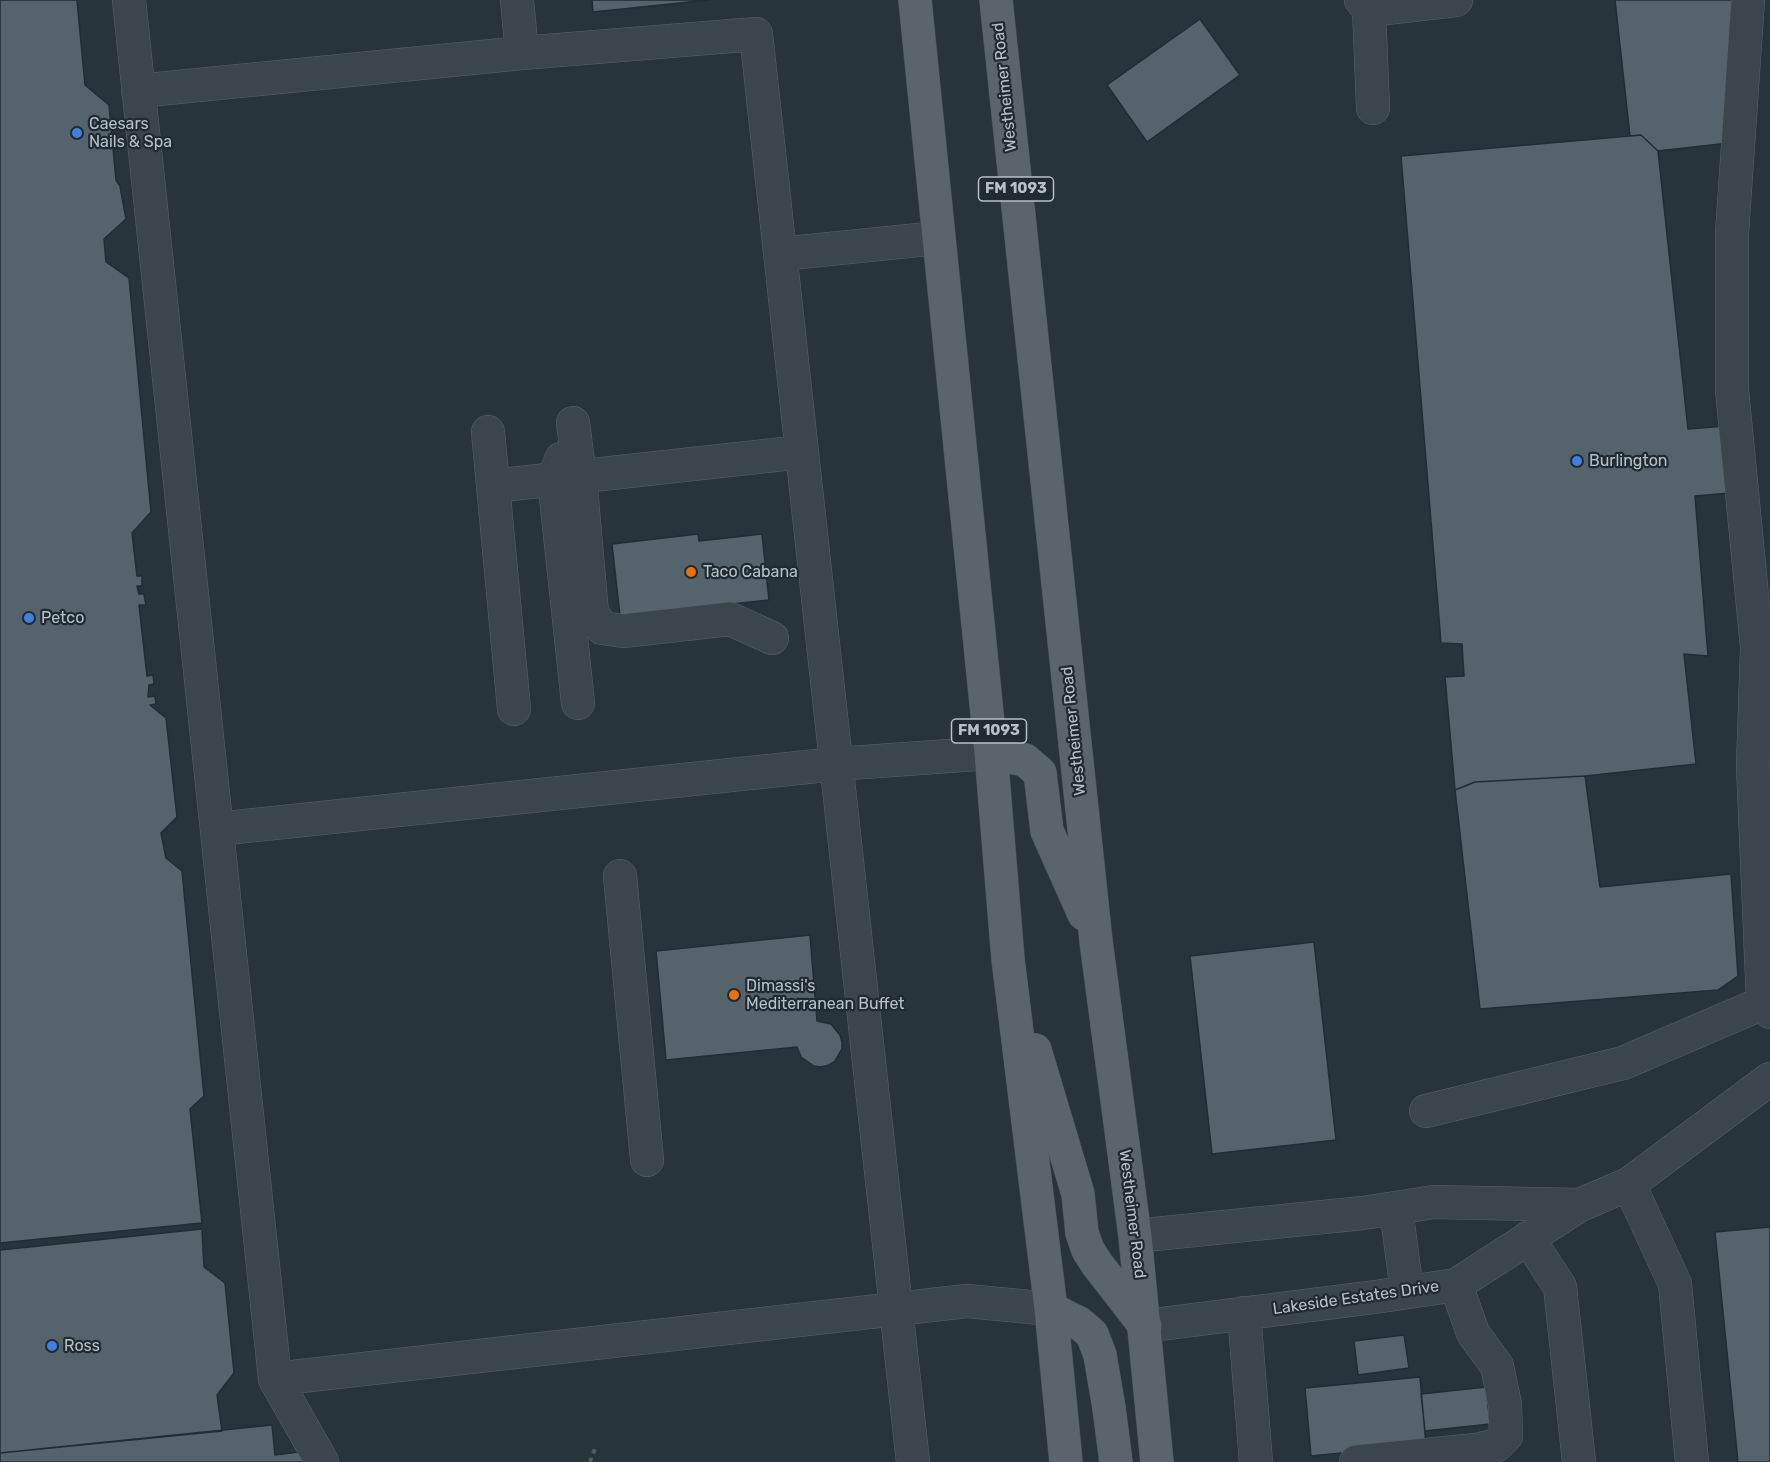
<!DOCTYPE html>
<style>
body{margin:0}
canvas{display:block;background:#27343b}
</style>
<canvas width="1770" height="1462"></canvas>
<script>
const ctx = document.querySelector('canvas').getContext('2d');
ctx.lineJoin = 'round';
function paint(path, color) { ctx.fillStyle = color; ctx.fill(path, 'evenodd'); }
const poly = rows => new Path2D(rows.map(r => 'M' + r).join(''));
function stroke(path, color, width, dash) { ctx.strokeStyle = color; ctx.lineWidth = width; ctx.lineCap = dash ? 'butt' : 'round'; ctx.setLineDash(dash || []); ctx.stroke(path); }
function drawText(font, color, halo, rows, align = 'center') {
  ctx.font = font + ' Rubik,sans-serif'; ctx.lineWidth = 4.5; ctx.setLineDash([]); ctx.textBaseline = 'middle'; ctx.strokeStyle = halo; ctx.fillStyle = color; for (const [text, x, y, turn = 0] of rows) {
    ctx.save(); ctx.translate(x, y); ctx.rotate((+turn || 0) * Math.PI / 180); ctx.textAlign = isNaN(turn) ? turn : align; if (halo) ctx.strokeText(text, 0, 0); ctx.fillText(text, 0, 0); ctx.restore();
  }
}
const building = poly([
 [0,0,77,0,85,85,109,105,116,180,120,186,126,219,104,239,106,262,129,278,151,512,132,533,137,576,142,576,142,586,137,586,139,594,144,594,146,605,139,605,147,676,153,675,154,684,149,685,148,697,155,696,156,704,150,705,166,718,177,817,161,833,166,858,182,871,204,1096,190,1109,202,1223,0,1243,0,0],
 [592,0,709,0,593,12,592,0],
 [1615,0,1736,0,1729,143,1658,151,1641,135,1630,136,1615,0],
 [1200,19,1240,75,1147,142,1107,85,1200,19],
 [1641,135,1658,151,1688,429,1726,426,1730,493,1695,496,1708,656,1684,654,1696,764,1585,776,1475,782,1455,790,1445,677,1464,676,1462,644,1441,643,1401,156,1641,135],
 [698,534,699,541,762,534,769,600,620,616,612,544,698,534],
 [1585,776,1600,887,1731,874,1738,976,1718,990,1480,1009,1455,790,1475,782,1585,776],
 [810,935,817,1021,831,1024,840,1035,842,1042,842,1049,835,1061,829,1065,821,1067,814,1066,801,1057,797,1047,666,1060,656,951,810,935],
 [1314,942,1336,1140,1212,1154,1190,956,1314,942],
 [1770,1227,1770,1462,1738,1462,1715,1232,1770,1227],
 [202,1229,204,1267,225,1283,234,1373,217,1395,222,1431,0,1453,0,1250,202,1229],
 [1404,1335,1409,1368,1358,1375,1354,1341,1404,1335],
 [1420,1377,1426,1445,1311,1456,1305,1388,1420,1377],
 [1486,1387,1490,1424,1425,1431,1421,1394,1486,1387],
 [272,1425,275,1455,306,1451,307,1462,0,1462,0,1453,272,1425]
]);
const path = poly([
 [590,1462,596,1446]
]);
const minor = poly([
 [129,0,275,1379,322,1462],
 [517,0,522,53],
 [1361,0,1369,10,1456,0],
 [1748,0,1732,233,1732,390,1757,647,1753,766,1763,1003,1770,1012],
 [1369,10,1373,108],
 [138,91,522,53,756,34,913,1462],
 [780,254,938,238],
 [573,423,580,477,592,613,602,628,623,631,730,619,772,638],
 [488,432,514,709],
 [561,459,554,479,578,703],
 [493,486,802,452],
 [217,829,836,764,991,753],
 [620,876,647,1160],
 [1426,1111,1623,1063,1763,1003],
 [1629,1184,1675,1284,1692,1462],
 [1396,1208,1407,1292],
 [1135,1236,1363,1213,1434,1202,1580,1205],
 [1528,1238,1560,1287,1579,1462],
 [1244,1313,1256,1462],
 [1145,1326,1375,1297,1456,1285,1580,1205,1629,1184,1770,1079],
 [275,1379,967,1301,1051,1309],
 [1356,1462,1476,1450,1497,1445,1506,1436,1505,1405,1497,1366,1473,1333,1456,1285]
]);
const major = poly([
 [915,0,991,753,1008,959,1051,1309,1066,1462],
 [996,0,1096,941,1135,1236,1157,1462],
 [991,753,1025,760,1040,773,1047,831,1084,914],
 [1035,1050,1078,1194,1082,1233,1088,1250,1097,1264,1145,1326],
 [1051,1309,1079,1323,1092,1334,1100,1355,1109,1408,1116,1462]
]);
const markers = [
 [77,133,6,"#3f7fe0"],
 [1577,461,6,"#3f7fe0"],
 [691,572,6,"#e8710a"],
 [29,618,6,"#3f7fe0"],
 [734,995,6,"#e8710a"],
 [52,1346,6,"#3f7fe0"]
];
const shields = [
 [1016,189,75],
 [989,731,75]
];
const shieldNames = [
 ["FM 1093",1016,189],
 ["FM 1093",989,731]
];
const streetNames = [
 ["Westheimer Road",1005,87,-96],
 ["Westheimer Road",1074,731,-96],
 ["Westheimer Road",1132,1214,83],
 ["Lakeside Estates Drive",1356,1298,-8]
];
const poiNames = [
 ["Caesars",89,124],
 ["Nails & Spa",89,142],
 ["Burlington",1589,461],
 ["Taco Cabana",703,572],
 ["Petco",41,618],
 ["Dimassi's",746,986],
 ["Mediterranean Buffet",746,1004],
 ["Ross",64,1346]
];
paint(building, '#54636c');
stroke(building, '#212c33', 1.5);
stroke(minor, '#58636a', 34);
stroke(major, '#465158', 34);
stroke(path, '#4e5f5e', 4, [4.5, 4.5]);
stroke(minor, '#3a454c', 33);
stroke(major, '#59656b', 33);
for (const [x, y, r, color] of markers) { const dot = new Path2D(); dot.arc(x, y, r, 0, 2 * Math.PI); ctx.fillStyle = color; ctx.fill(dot); stroke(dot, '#1f2a31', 2); }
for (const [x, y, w] of shields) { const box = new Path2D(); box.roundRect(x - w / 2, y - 12, w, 24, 4.5); ctx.fillStyle = '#1f2a31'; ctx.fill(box); stroke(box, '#b6c0c7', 1.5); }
drawText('bold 15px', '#b6c0c7', null, shieldNames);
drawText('16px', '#b6c0c7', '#1f2a31', streetNames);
drawText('16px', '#b6c0c7', '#1f2a31', poiNames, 'left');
</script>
